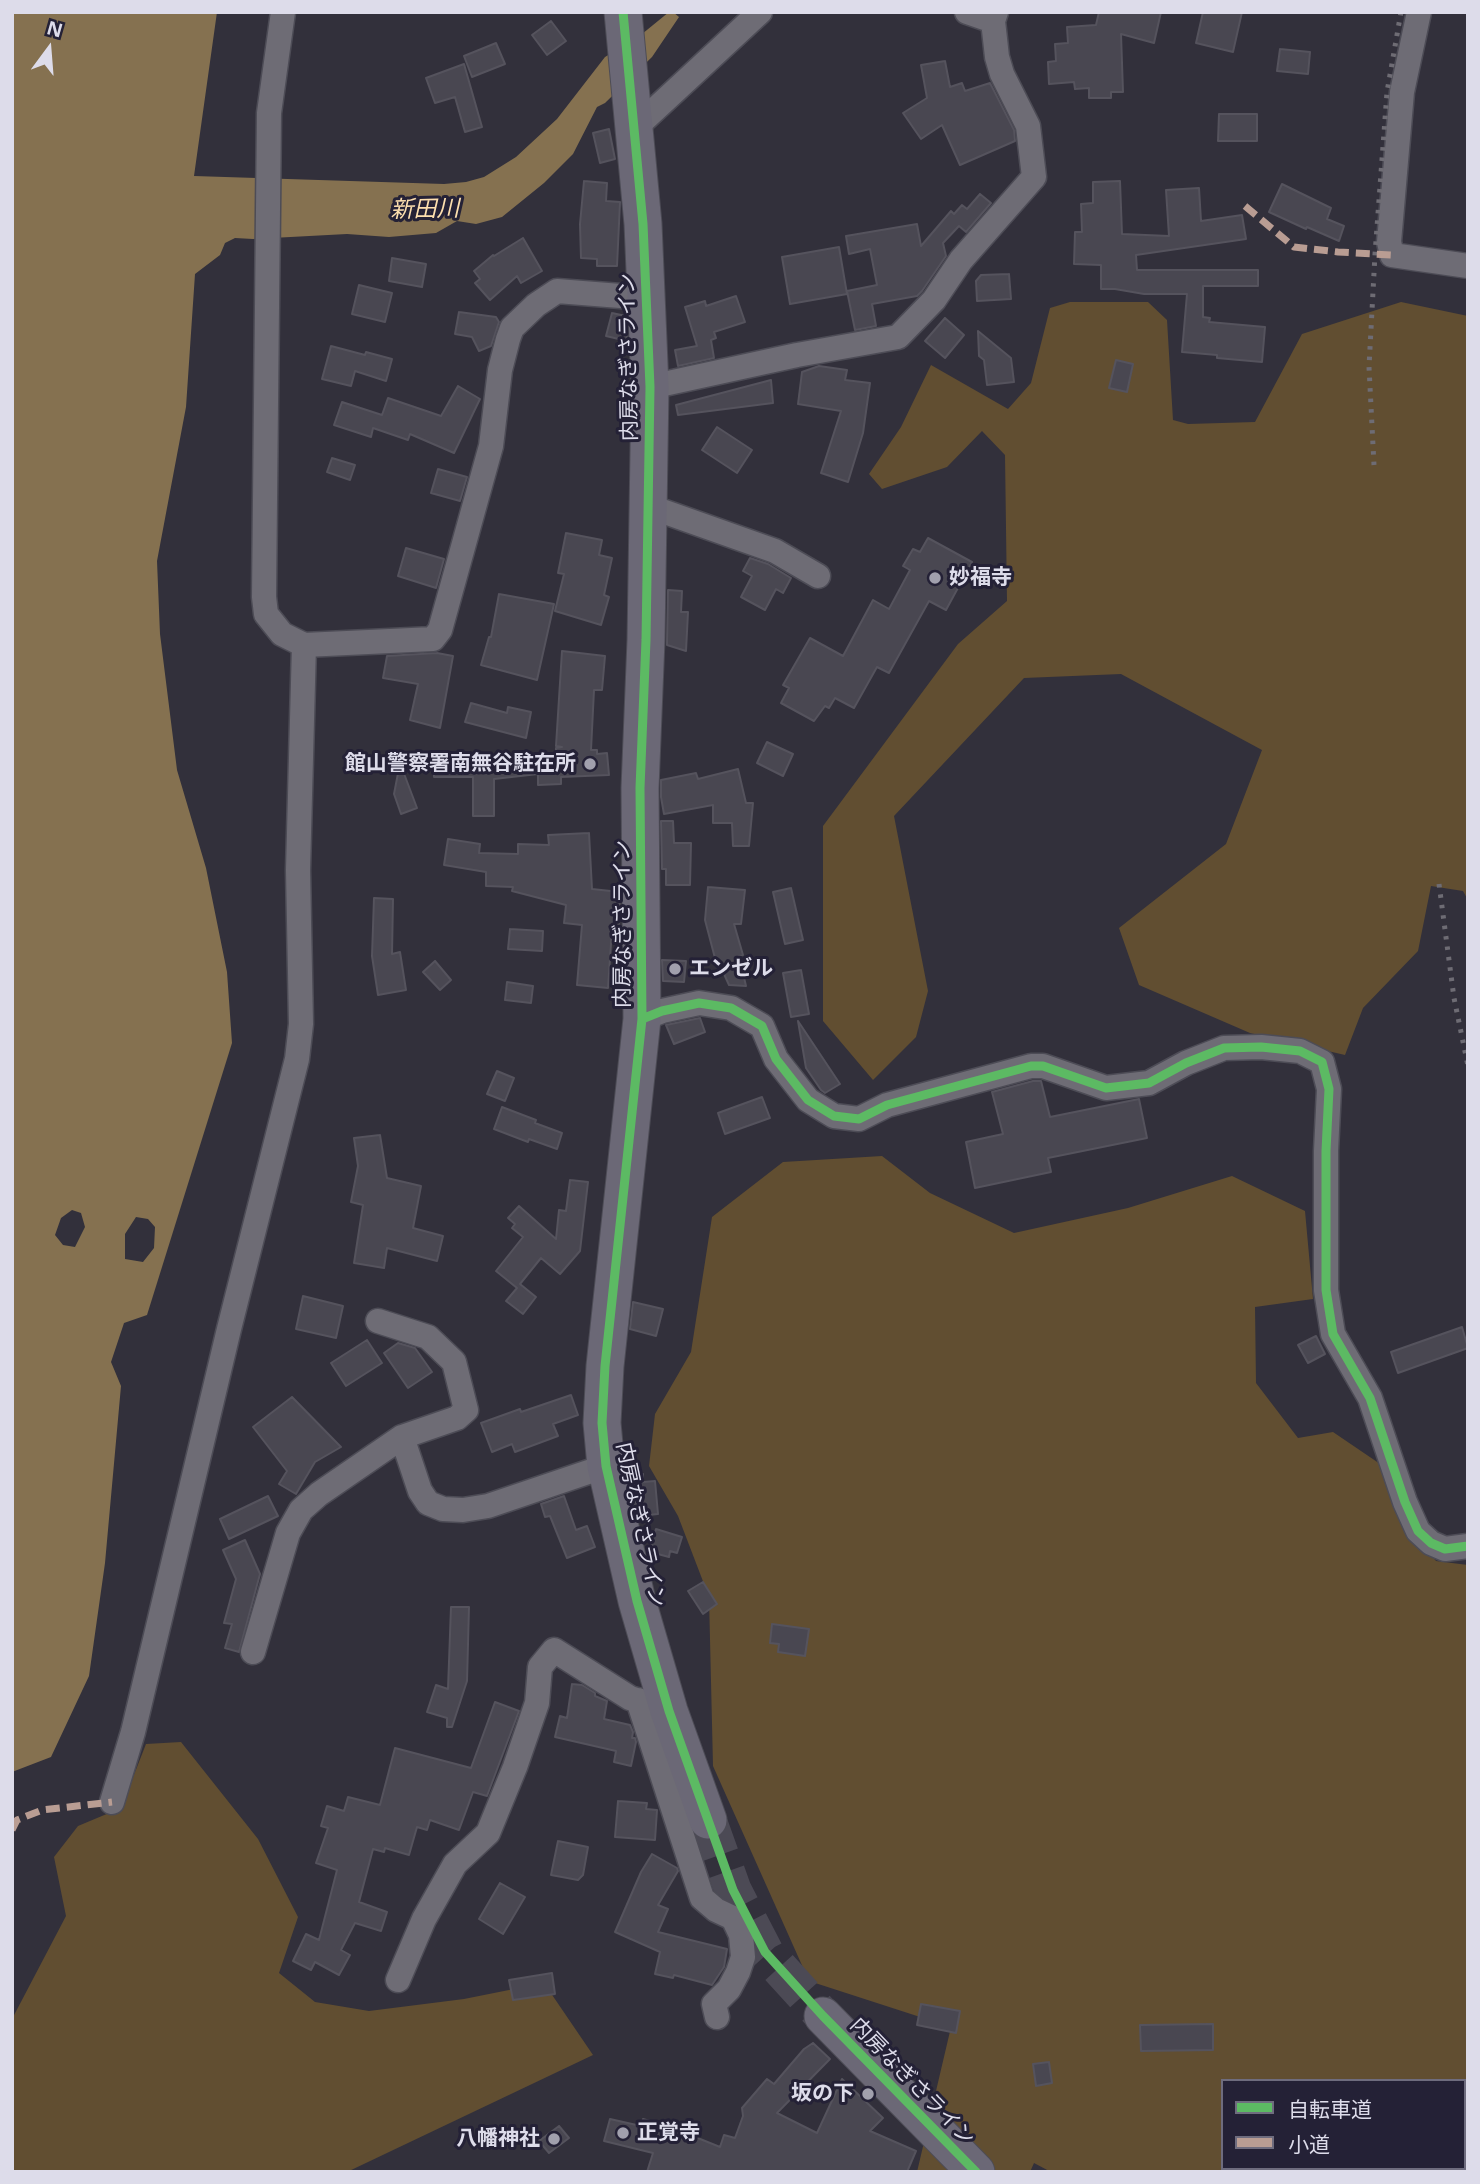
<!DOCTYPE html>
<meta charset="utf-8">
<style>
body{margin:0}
#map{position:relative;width:1480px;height:2184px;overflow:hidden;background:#32303b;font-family:"Noto Sans","Noto Sans JP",sans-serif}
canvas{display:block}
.frame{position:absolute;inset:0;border:14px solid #dddcea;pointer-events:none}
.legend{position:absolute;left:1221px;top:2079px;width:245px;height:91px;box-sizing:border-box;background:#242136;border:2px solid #6e6c7e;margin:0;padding:9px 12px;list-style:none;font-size:21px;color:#dddcea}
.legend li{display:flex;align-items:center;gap:14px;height:35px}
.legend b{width:35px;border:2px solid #6e6c7e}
.north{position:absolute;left:14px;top:14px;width:70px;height:70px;-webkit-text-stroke:5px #242136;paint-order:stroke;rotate:16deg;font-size:19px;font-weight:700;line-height:28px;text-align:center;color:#dddcea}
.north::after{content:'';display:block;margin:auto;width:24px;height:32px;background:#dddcea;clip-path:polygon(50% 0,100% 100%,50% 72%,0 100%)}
</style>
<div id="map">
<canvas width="1480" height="2184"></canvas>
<div class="frame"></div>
<ul class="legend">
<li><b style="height:9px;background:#5cba63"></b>自転車道</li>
<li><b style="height:9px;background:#b99d93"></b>小道</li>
</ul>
<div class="north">N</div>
</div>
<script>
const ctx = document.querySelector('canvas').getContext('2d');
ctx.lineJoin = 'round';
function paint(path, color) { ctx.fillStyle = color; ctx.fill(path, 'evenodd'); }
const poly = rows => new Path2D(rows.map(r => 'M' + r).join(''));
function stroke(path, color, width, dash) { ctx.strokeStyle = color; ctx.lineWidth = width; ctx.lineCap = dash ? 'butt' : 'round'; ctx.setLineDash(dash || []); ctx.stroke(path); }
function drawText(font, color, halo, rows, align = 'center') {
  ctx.font = font + ' "Noto Sans","Noto Sans JP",sans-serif'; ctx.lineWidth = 6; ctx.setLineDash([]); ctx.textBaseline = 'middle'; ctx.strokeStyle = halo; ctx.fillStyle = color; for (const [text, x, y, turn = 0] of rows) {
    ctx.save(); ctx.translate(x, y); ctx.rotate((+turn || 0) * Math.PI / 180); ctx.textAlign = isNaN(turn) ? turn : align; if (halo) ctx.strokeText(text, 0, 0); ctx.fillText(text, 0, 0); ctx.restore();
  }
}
const forest = poly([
 [1070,302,1148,302,1167,320,1173,420,1188,424,1255,422,1302,334,1401,302,1468,316,1468,900,1463,891,1431,886,1418,951,1363,1008,1345,1055,1250,1033,1139,985,1119,928,1226,844,1262,750,1121,674,1024,678,894,816,928,991,916,1037,873,1080,823,1021,823,826,958,644,1007,601,1005,455,982,431,947,467,882,489,869,474,901,427,931,365,1008,409,1031,383,1050,308],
 [882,1156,930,1193,1014,1233,1128,1208,1232,1176,1305,1211,1313,1299,1255,1307,1256,1383,1298,1438,1333,1432,1389,1470,1410,1530,1436,1561,1468,1565,1468,2172,1051,2172,1034,2163,1030,2172,917,2172,951,2027,809,1981,713,1766,709,1597,678,1516,649,1466,655,1414,691,1352,712,1217,783,1162],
 [1223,2081,1464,2081,1464,2168,1223,2168],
 [181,1742,258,1839,298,1917,279,1973,315,2002,369,2011,464,1999,544,1983,593,2055,347,2172,12,2172,12,2019,66,1916,54,1857,78,1826,121,1808,146,1744]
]);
const water = poly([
 [12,12,217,12,194,176,444,184,466,182,484,177,516,157,557,119,605,57,642,34,669,12,673,12,679,17,652,57,605,103,597,107,573,154,544,183,502,217,476,224,457,221,436,233,389,237,347,234,253,239,235,238,225,243,220,255,195,274,186,407,157,561,160,634,177,770,206,868,227,972,232,1043,147,1315,124,1323,111,1362,121,1386,105,1563,89,1676,51,1757,12,1772],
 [72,1210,81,1213,85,1227,75,1247,63,1245,55,1235,61,1218],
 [136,1217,148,1219,155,1227,154,1248,143,1262,125,1259,125,1234]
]);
const building = poly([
 [1099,12,1161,12,1154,43,1121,34,1123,92,1111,92,1111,98,1089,98,1089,88,1075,89,1074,82,1049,84,1048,62,1056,61,1055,44,1068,43,1067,27,1096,25,1099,12],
 [1203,12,1242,12,1233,52,1196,43,1203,12],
 [551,21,566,41,547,55,532,35,551,21],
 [496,43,505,64,472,77,464,56,496,43],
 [1280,49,1310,52,1308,74,1277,71,1280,49],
 [945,61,950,87,962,83,965,91,990,83,1014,130,1015,141,960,165,942,125,921,139,903,113,927,98,921,65,945,61],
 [464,64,482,127,465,132,455,97,435,103,426,78,464,64],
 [1219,114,1257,114,1257,141,1218,141,1219,114],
 [609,129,615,159,600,163,593,133,609,129],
 [584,181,607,183,606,201,620,202,617,266,597,266,597,259,581,258,580,224,584,181],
 [1120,181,1122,234,1169,236,1166,190,1199,188,1201,221,1242,215,1246,239,1136,255,1137,270,1258,270,1258,286,1203,286,1203,317,1210,318,1209,322,1265,327,1262,362,1217,358,1217,355,1182,352,1187,294,1144,294,1115,289,1101,289,1101,265,1074,264,1075,232,1082,232,1081,204,1093,203,1093,182,1120,181],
 [1282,184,1331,208,1327,219,1344,226,1339,241,1307,227,1306,229,1269,212,1282,184],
 [980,194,991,203,966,232,959,226,943,243,946,256,922,291,917,296,872,304,876,326,855,330,847,291,877,285,870,249,849,254,846,236,917,224,921,246,951,211,954,214,962,205,967,209,980,194],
 [523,238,542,271,521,283,517,276,490,300,475,283,480,279,474,271,493,255,494,256,523,238],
 [839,247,847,294,790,304,782,257,839,247],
 [392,258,426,264,422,287,389,281,392,258],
 [1009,274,1011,299,977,301,976,281,981,275,1009,274],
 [359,285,392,293,385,322,352,314,359,285],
 [736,296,745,322,714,332,716,338,711,340,714,358,678,366,675,350,697,346,685,307,705,301,706,306,736,296],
 [459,312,496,317,499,322,491,346,479,351,472,337,455,334,459,312],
 [612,313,626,316,627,341,606,336,612,313],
 [945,318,964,335,945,358,925,341,945,318],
 [978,331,1011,358,1014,382,987,385,984,360,979,356,978,331],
 [331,346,365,355,366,352,392,359,386,381,355,371,351,386,322,379,331,346],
 [1116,360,1133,364,1127,392,1109,388,1116,360],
 [819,366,847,370,845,380,870,383,863,433,848,482,821,473,841,411,798,404,802,372,819,366],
 [771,380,773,403,678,415,676,405,771,380],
 [458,386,480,399,454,453,410,434,408,440,373,428,371,437,334,425,342,402,382,415,388,398,441,416,458,386],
 [717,427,752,450,737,473,702,450,717,427],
 [332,458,355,465,350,480,327,472,332,458],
 [438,469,467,477,460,501,431,493,438,469],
 [566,533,602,540,599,555,612,558,604,595,609,597,601,625,555,611,564,574,558,573,566,533],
 [928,538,972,562,946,610,929,601,889,673,877,667,854,708,835,698,829,708,825,706,814,721,781,703,789,688,783,685,810,638,843,656,873,600,889,609,910,570,903,566,913,549,920,552,928,538],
 [406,548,444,559,436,588,398,576,406,548],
 [750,558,768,564,791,578,783,593,776,589,765,610,741,597,752,576,743,571,750,558],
 [668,590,682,591,681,612,688,612,686,651,667,645,668,590],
 [499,594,554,604,537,680,481,665,489,637,491,637,499,594],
 [562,651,605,656,602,690,594,690,591,750,597,750,597,754,607,753,609,775,561,777,561,784,538,785,538,774,494,779,494,816,473,816,473,777,434,777,434,759,529,758,529,756,556,755,556,748,562,747,556,746,562,651],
 [437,653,453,656,440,728,410,720,418,684,383,678,387,656,437,653],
 [471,703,507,713,508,707,531,712,526,738,465,722,471,703],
 [767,742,793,754,783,776,757,763,767,742],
 [400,763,417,808,401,814,394,794,400,763],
 [738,769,746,803,753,803,749,846,733,846,732,823,713,823,713,805,664,814,661,797,661,780,696,773,698,779,738,769],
 [661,821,673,821,674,843,691,843,690,885,666,885,666,869,662,869,661,821],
 [589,833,592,889,620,892,619,929,612,929,608,988,577,985,582,925,564,923,566,905,512,891,513,887,486,886,486,872,444,865,448,839,480,844,479,853,518,854,518,844,549,845,548,835,589,833],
 [708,887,745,890,741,924,734,924,743,955,739,956,746,986,729,985,718,961,716,962,705,920,708,887],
 [791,888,803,940,785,944,773,892,791,888],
 [374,898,393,899,392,954,400,952,406,990,378,995,372,956,374,898],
 [510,929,543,931,542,951,508,949,510,929],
 [662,960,686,961,684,982,663,981,662,960],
 [435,961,451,980,440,990,423,972,435,961],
 [801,970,809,1014,791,1017,783,973,801,970],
 [507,982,533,986,531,1003,505,1000,507,982],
 [700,1018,705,1032,674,1044,666,1025,700,1018],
 [798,1021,840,1084,825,1093,821,1090,806,1068,798,1021],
 [497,1071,514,1078,505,1101,487,1094,497,1071],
 [1033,1081,1041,1081,1050,1117,1139,1099,1147,1138,1048,1158,1051,1172,975,1188,966,1142,1003,1134,992,1092,1033,1081],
 [762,1097,770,1118,725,1134,718,1113,762,1097],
 [502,1107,536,1120,535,1123,562,1133,557,1149,529,1139,528,1142,494,1129,502,1107],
 [380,1135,387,1178,421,1186,413,1228,443,1236,437,1261,387,1248,384,1268,354,1263,363,1205,351,1202,358,1166,354,1138,380,1135],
 [570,1180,588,1182,580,1251,560,1274,541,1258,520,1284,536,1297,523,1314,506,1301,517,1288,496,1271,523,1237,512,1228,515,1224,508,1218,519,1206,556,1239,559,1210,566,1211,570,1180],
 [303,1296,343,1306,336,1338,296,1329,303,1296],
 [633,1302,663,1309,656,1336,630,1329,633,1302],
 [1462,1327,1468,1348,1398,1373,1391,1352,1462,1327],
 [1316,1336,1325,1354,1308,1363,1298,1345,1316,1336],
 [367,1340,382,1363,346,1386,331,1363,367,1340],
 [398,1343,415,1348,432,1372,408,1388,384,1353,398,1343],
 [571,1395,578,1415,553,1424,558,1436,515,1452,512,1444,492,1452,481,1423,520,1409,521,1412,571,1395],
 [292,1397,341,1447,315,1462,296,1494,279,1484,287,1471,253,1427,292,1397],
 [643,1474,643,1482,655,1481,658,1514,639,1516,630,1475,643,1474],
 [268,1496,278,1516,229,1539,220,1519,268,1496],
 [564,1496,576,1530,587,1526,595,1547,567,1558,550,1516,545,1517,541,1504,564,1496],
 [656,1529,682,1537,677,1553,670,1551,669,1557,654,1553,655,1547,651,1545,656,1529],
 [245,1540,260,1574,239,1652,225,1648,232,1624,224,1623,236,1579,223,1550,245,1540],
 [703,1582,717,1604,703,1614,688,1591,703,1582],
 [451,1607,469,1607,467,1681,452,1727,447,1727,447,1718,427,1712,436,1685,448,1689,451,1607],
 [772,1624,809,1629,805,1656,778,1652,779,1644,770,1643,772,1624],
 [572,1684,582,1685,595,1693,595,1696,607,1701,604,1719,630,1725,633,1732,632,1738,635,1738,636,1742,631,1766,614,1762,616,1751,555,1737,560,1716,567,1718,572,1684],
 [495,1702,519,1711,487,1796,473,1792,459,1830,430,1820,427,1830,417,1827,409,1855,385,1848,384,1852,373,1849,359,1902,387,1912,381,1931,355,1923,341,1950,350,1955,339,1975,315,1962,311,1970,293,1961,306,1934,319,1940,337,1870,316,1863,328,1828,321,1826,327,1806,344,1811,348,1797,380,1805,395,1748,471,1768,495,1702],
 [618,1801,647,1803,646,1809,657,1810,655,1840,615,1837,618,1801],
 [558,1841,588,1847,583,1875,578,1880,551,1875,558,1841],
 [652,1854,677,1868,678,1871,658,1905,668,1909,658,1932,727,1949,724,1967,712,1985,674,1975,673,1978,655,1974,660,1952,615,1932,641,1872,652,1854],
 [500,1883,525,1897,503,1934,479,1919,500,1883],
 [552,1973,555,1994,513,2000,509,1980,552,1973],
 [921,2004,960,2011,956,2033,917,2025,921,2004],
 [1213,2024,1213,2050,1141,2051,1140,2025,1213,2024],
 [813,2043,830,2059,777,2113,817,2133,842,2079,883,2118,870,2131,916,2151,907,2172,647,2172,653,2153,604,2141,610,2119,641,2126,643,2119,668,2126,720,2147,724,2135,735,2138,743,2116,742,2108,767,2079,774,2084,804,2049,813,2043],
 [1049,2062,1052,2083,1036,2086,1033,2064,1049,2062],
 [559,2126,569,2138,549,2153,539,2141,559,2126]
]);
const highwayTunnel = poly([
 [708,1820,733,1890,765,1952,823,2016]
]);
const minor = poly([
 [283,12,269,113,264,597,266,614,282,634,304,645,433,639,440,630,491,446,500,370,508,339,512,328,536,305,557,291,646,298],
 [967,12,993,21],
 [1419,12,1402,92,1389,242,1392,255,1468,266],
 [635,128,760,12],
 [650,387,797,355,898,337,934,300,961,260,1034,177,1028,126,1002,74,997,57,993,21,996,12],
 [648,506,775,551,818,576],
 [642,1019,662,1011,699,1003,731,1008,762,1026,776,1059,808,1100,834,1116,859,1119,887,1105,1031,1066,1043,1066,1106,1088,1149,1083,1186,1063,1224,1048,1261,1047,1300,1051,1322,1062,1329,1089,1326,1151,1326,1290,1333,1334,1370,1398,1405,1502,1418,1531,1431,1543,1445,1549,1468,1546],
 [402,1437,420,1491,428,1503,443,1509,463,1510,488,1506,606,1466],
 [253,1652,288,1533,301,1510,319,1494,402,1437,457,1418,466,1410,454,1362,428,1337,378,1321],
 [638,1700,702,1898,716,1910,733,1918,741,1935,743,1957,738,1972,729,1989,714,2004,717,2017],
 [112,1802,133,1732,229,1329,297,1059,301,1024,298,870,304,645],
 [398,1980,424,1919,455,1864,488,1833,515,1767,537,1703,540,1667,554,1650,630,1698,669,1711]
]);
const highway = poly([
 [623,12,643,224,650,387,646,640,640,788,642,1019,605,1366,602,1423,606,1466,637,1601,669,1711,708,1820],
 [823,2016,976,2172]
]);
const rail = poly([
 [1374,465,1369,367,1375,254,1387,92,1401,12],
 [1439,884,1454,998,1468,1066]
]);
const quiet = poly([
 [1245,206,1294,247,1338,252,1392,255],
 [12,1830,17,1820,42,1810,112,1802]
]);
const cycleway = poly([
 [623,12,643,224,650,387,646,640,640,788,642,1019,605,1366,602,1423,606,1466,637,1601,669,1711,733,1890,765,1952,823,2016,976,2172],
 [642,1019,662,1011,699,1003,731,1008,762,1026,776,1059,808,1100,834,1116,859,1119,887,1105,1031,1066,1043,1066,1106,1088,1149,1083,1186,1063,1224,1048,1261,1047,1300,1051,1322,1062,1329,1089,1326,1151,1326,1290,1333,1334,1370,1398,1405,1502,1418,1531,1431,1543,1445,1549,1468,1546]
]);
const markers = [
 [935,578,7,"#a1a0ad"],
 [590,764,7,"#a1a0ad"],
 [675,969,7,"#a1a0ad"],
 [868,2094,7,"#a1a0ad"],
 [623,2133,7,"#a1a0ad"],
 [554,2139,7,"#a1a0ad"]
];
const streetNames = [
 ["内房なぎさライン",629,357,-91],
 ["内房なぎさライン",623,924,-90],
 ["内房なぎさライン",640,1525,78],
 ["内房なぎさライン",912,2082,46]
];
const poiNames = [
 ["妙福寺",949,578],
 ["館山警察署南無谷駐在所",576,764,"right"],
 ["エンゼル",689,969],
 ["坂の下",854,2094,"right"],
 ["正覚寺",637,2133],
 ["八幡神社",540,2139,"right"]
];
const waterNames = [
 ["新田川",425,210,-1]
];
paint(forest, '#614e31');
paint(water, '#857150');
paint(building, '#494751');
stroke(building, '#55535d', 2);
stroke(highwayTunnel, '#4c4a55', 37, [37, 18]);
stroke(minor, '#4d4c56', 27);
stroke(highway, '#4d4c56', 39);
stroke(minor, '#6e6c75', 24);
stroke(highway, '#6b6876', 37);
stroke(rail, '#6e6c74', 5, [3.5, 7]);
stroke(quiet, '#b99d93', 7, [14, 7]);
stroke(cycleway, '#5cba63', 9);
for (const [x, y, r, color] of markers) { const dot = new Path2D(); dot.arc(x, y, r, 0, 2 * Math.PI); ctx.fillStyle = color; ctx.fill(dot); stroke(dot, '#242136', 2.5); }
drawText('21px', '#dddcea', '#242136', streetNames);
drawText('bold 21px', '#dddcea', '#242136', poiNames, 'left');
drawText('italic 23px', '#fddfaf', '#242136', waterNames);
</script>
